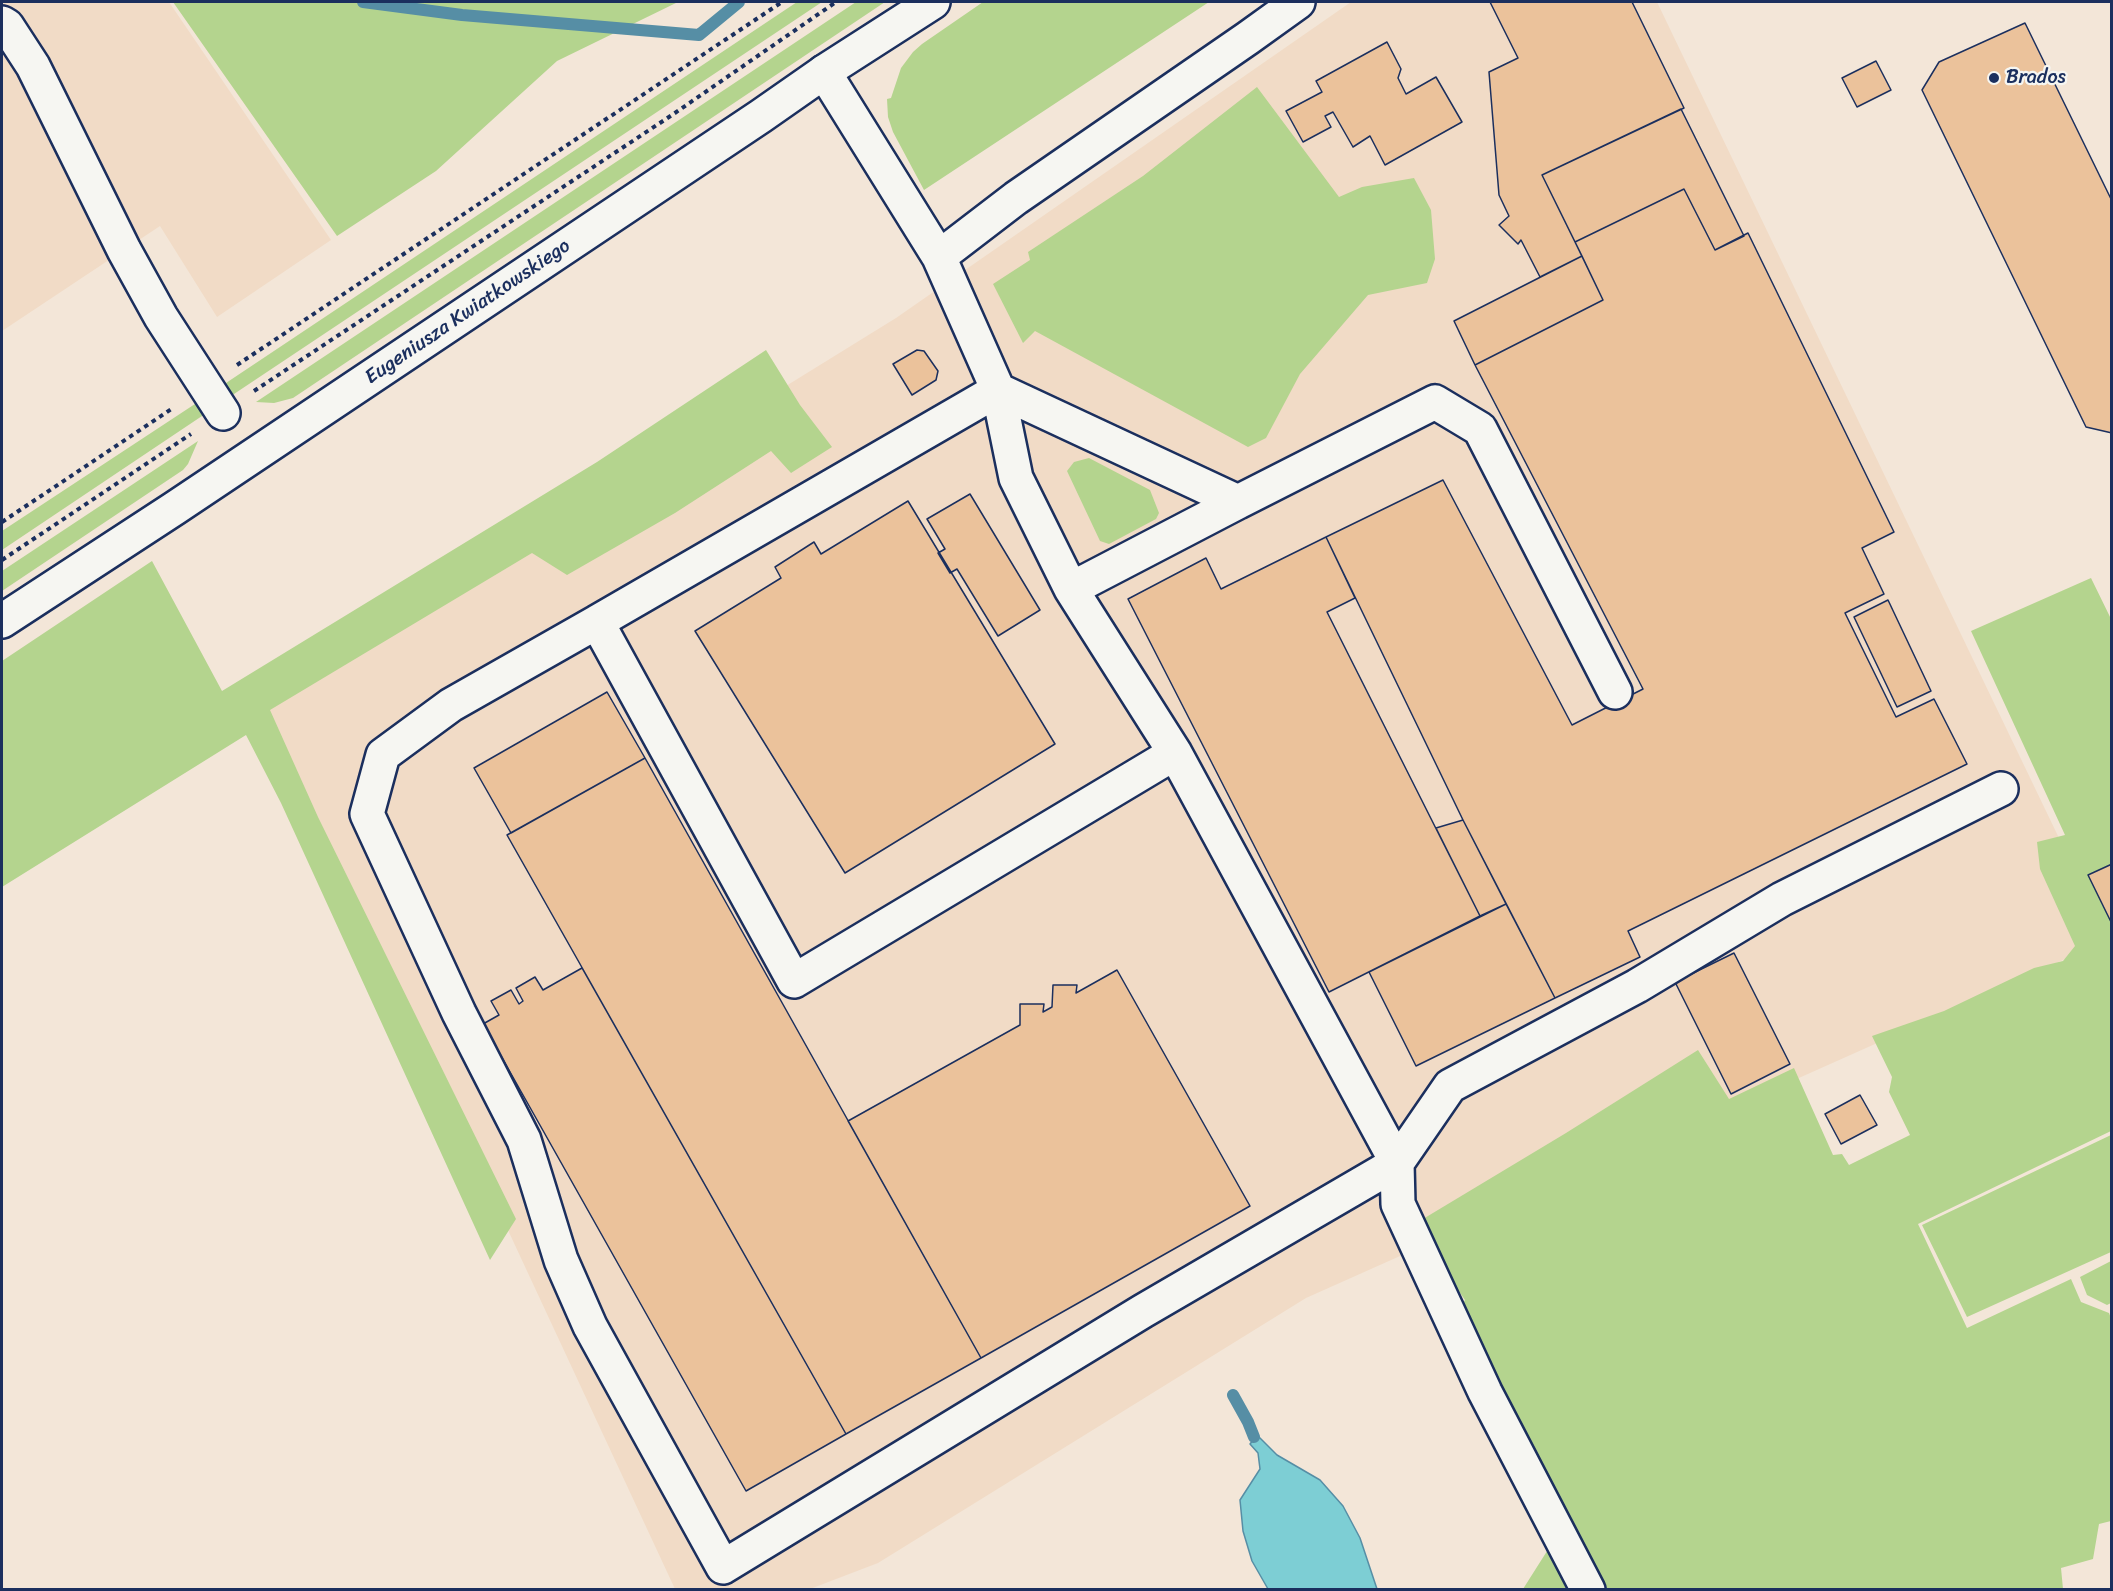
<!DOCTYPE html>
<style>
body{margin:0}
#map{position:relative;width:2113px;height:1591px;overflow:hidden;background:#f3e6d8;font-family:Sriracha,sans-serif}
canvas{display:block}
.frame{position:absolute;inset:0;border:3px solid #1b2f5e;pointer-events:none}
</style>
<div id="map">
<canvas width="2113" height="1591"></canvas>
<div class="frame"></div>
</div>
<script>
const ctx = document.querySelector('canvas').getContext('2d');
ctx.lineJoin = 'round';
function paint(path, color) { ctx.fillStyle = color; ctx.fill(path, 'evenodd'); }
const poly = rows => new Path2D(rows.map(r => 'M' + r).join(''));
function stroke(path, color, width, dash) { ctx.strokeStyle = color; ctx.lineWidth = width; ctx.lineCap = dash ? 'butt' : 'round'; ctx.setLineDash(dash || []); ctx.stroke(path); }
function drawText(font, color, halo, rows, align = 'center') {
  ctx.font = font + ' Sriracha,sans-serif'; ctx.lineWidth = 4.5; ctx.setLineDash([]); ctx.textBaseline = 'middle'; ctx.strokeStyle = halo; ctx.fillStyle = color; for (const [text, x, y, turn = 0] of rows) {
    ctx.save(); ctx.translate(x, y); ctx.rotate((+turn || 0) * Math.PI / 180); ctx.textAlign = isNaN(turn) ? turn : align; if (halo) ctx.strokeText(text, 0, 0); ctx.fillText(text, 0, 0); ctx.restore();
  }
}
const built = poly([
 [2,2,169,2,331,240,217,317,160,226,2,331],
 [1351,2,1657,2,2108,940,1306,1298,878,1563,810,1589,675,1589,265,708,896,318]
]);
const green = poly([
 [173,2,678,2,557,61,436,171,337,236],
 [797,2,822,2,231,396,223,385],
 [856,2,885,2,293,398,274,403,256,402],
 [983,2,1209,2,924,190,893,132,888,117,887,99,891,98,901,68,913,52,922,44],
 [1257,87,1339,197,1362,187,1414,178,1431,210,1435,259,1427,283,1368,295,1300,374,1266,438,1248,447,1035,331,1023,343,993,284,1030,260,1028,252,1143,176],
 [766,350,800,405,832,447,791,473,771,451,675,513,567,575,532,553,270,710,318,817,516,1219,490,1260,281,803,246,735,2,887,2,661,152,561,222,691,597,462],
 [198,402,205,414,2,550,2,531],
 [198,441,188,464,183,470,2,591,2,571],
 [1089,458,1150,490,1159,513,1156,519,1109,544,1100,541,1067,471,1074,462],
 [2091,578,2112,621,2111,1131,1918,1224,1967,1328,2071,1279,2081,1302,2109,1313,2112,1321,2111,1521,2099,1524,2093,1559,2061,1568,2063,1589,1605,1589,1457,1313,1465,1300,1440,1264,1418,1222,1566,1133,1698,1050,1729,1099,1794,1068,1833,1155,1842,1154,1849,1165,1910,1135,1889,1092,1892,1077,1872,1036,1944,1011,2034,968,2063,961,2075,946,2040,869,2037,842,2065,835,1971,631],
 [2111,1135,2111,1252,1967,1317,1922,1225],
 [2111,1261,2111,1303,2107,1305,2087,1295,2080,1277],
 [1549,1548,1571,1589,1524,1590,1523,1589]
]);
const water = poly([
 [1257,1435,1277,1455,1320,1480,1343,1506,1360,1538,1377,1589,1268,1589,1252,1561,1243,1531,1240,1500,1260,1469,1258,1453,1250,1444,1257,1435]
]);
const stream = poly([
 [363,2,462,15,699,35,739,2],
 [1233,1395,1248,1422,1254,1437]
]);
const building = poly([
 [1490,2,1632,2,1684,108,1542,175,1582,256,1540,277,1521,240,1518,244,1499,225,1509,216,1499,195,1489,72,1518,58,1490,2],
 [2025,23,2112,201,2112,433,2086,427,1922,90,1939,62,2025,23],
 [1387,42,1401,69,1398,78,1406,94,1436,77,1462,122,1385,165,1370,136,1353,147,1333,112,1325,116,1331,127,1303,142,1286,111,1322,92,1316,81,1387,42],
 [1876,61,1891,90,1857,107,1842,78,1876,61],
 [1681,109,1744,236,1715,250,1684,189,1575,242,1542,175,1681,109],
 [1684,189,1715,250,1748,233,1894,532,1862,548,1884,594,1845,613,1896,717,1934,699,1967,764,1628,931,1640,957,1555,998,1463,820,1326,537,1443,480,1572,725,1643,689,1475,365,1603,300,1575,242,1684,189],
 [1582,256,1603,300,1475,365,1454,321,1582,256],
 [917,350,924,351,938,371,936,380,912,395,893,364,917,350],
 [970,494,1040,610,998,636,957,569,950,573,938,553,945,549,927,519,970,494],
 [908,501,1055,744,845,873,695,631,781,578,775,567,814,542,821,554,908,501],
 [1326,537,1355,598,1327,612,1480,916,1329,992,1128,599,1206,558,1221,589,1326,537],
 [1888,600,1931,691,1897,707,1854,617,1888,600],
 [607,692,645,758,511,833,474,768,607,692],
 [645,758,981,1358,846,1434,507,835,645,758],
 [1463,820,1506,904,1480,916,1436,828,1463,820],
 [2112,864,2112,924,2088,875,2112,864],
 [1506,904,1555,998,1416,1066,1369,972,1506,904],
 [1734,953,1790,1064,1731,1094,1675,982,1734,953],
 [582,968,846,1434,746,1491,483,1024,499,1015,491,1001,511,990,519,1004,523,1001,516,988,535,977,543,990,582,968],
 [1117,970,1250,1206,981,1358,848,1121,1020,1025,1020,1004,1044,1004,1043,1012,1052,1007,1053,985,1077,985,1076,993,1117,970],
 [1860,1095,1877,1125,1841,1144,1825,1114,1860,1095]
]);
const path = poly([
 [237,365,782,2],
 [254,391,672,115,836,2],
 [2,522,173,408],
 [2,560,191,434]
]);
const minor = poly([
 [2,23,7,26,33,66,124,250,161,317,223,413],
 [824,72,939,257,998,390,1238,502,1435,402,1480,429,1615,692],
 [939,257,1016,198,1248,38,1298,2],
 [1238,502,1071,589,1175,753,1397,1163,1398,1204,1485,1392,1588,1590],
 [1071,589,1016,478,998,390,597,622,794,981,1175,753],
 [597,622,451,705,383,755,367,814,459,1013,524,1140,561,1260,590,1326,723,1567,1143,1311,1397,1163,1450,1086,1637,986,1782,899,2001,789]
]);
const major = poly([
 [2,621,175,508,761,116,824,72,933,2]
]);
const markers = [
 [1994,78,6,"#1b2f5e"]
];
const poiNames = [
 ["Brados",2006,78]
];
const streetNames = [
 ["Eugeniusza Kwiatkowskiego",468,312,-34]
];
paint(built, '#f1dbc6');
paint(green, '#b4d48e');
paint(water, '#7dced4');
stroke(water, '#568ea5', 1.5);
stroke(stream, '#568ea5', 12);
paint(building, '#ebc29b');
stroke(building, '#1b2f5e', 1.5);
stroke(minor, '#1b2f5e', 38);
stroke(major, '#1b2f5e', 38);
stroke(path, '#1b2f5e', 4, [4.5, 4.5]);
stroke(minor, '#f6f6f2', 33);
stroke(major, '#f6f6f2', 33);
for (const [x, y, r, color] of markers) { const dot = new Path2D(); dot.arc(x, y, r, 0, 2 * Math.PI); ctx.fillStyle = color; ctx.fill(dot); stroke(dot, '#f6f6f2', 2); }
drawText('20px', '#1b2f5e', '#f6f6f2', poiNames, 'left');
drawText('20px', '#1b2f5e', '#f6f6f2', streetNames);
</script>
